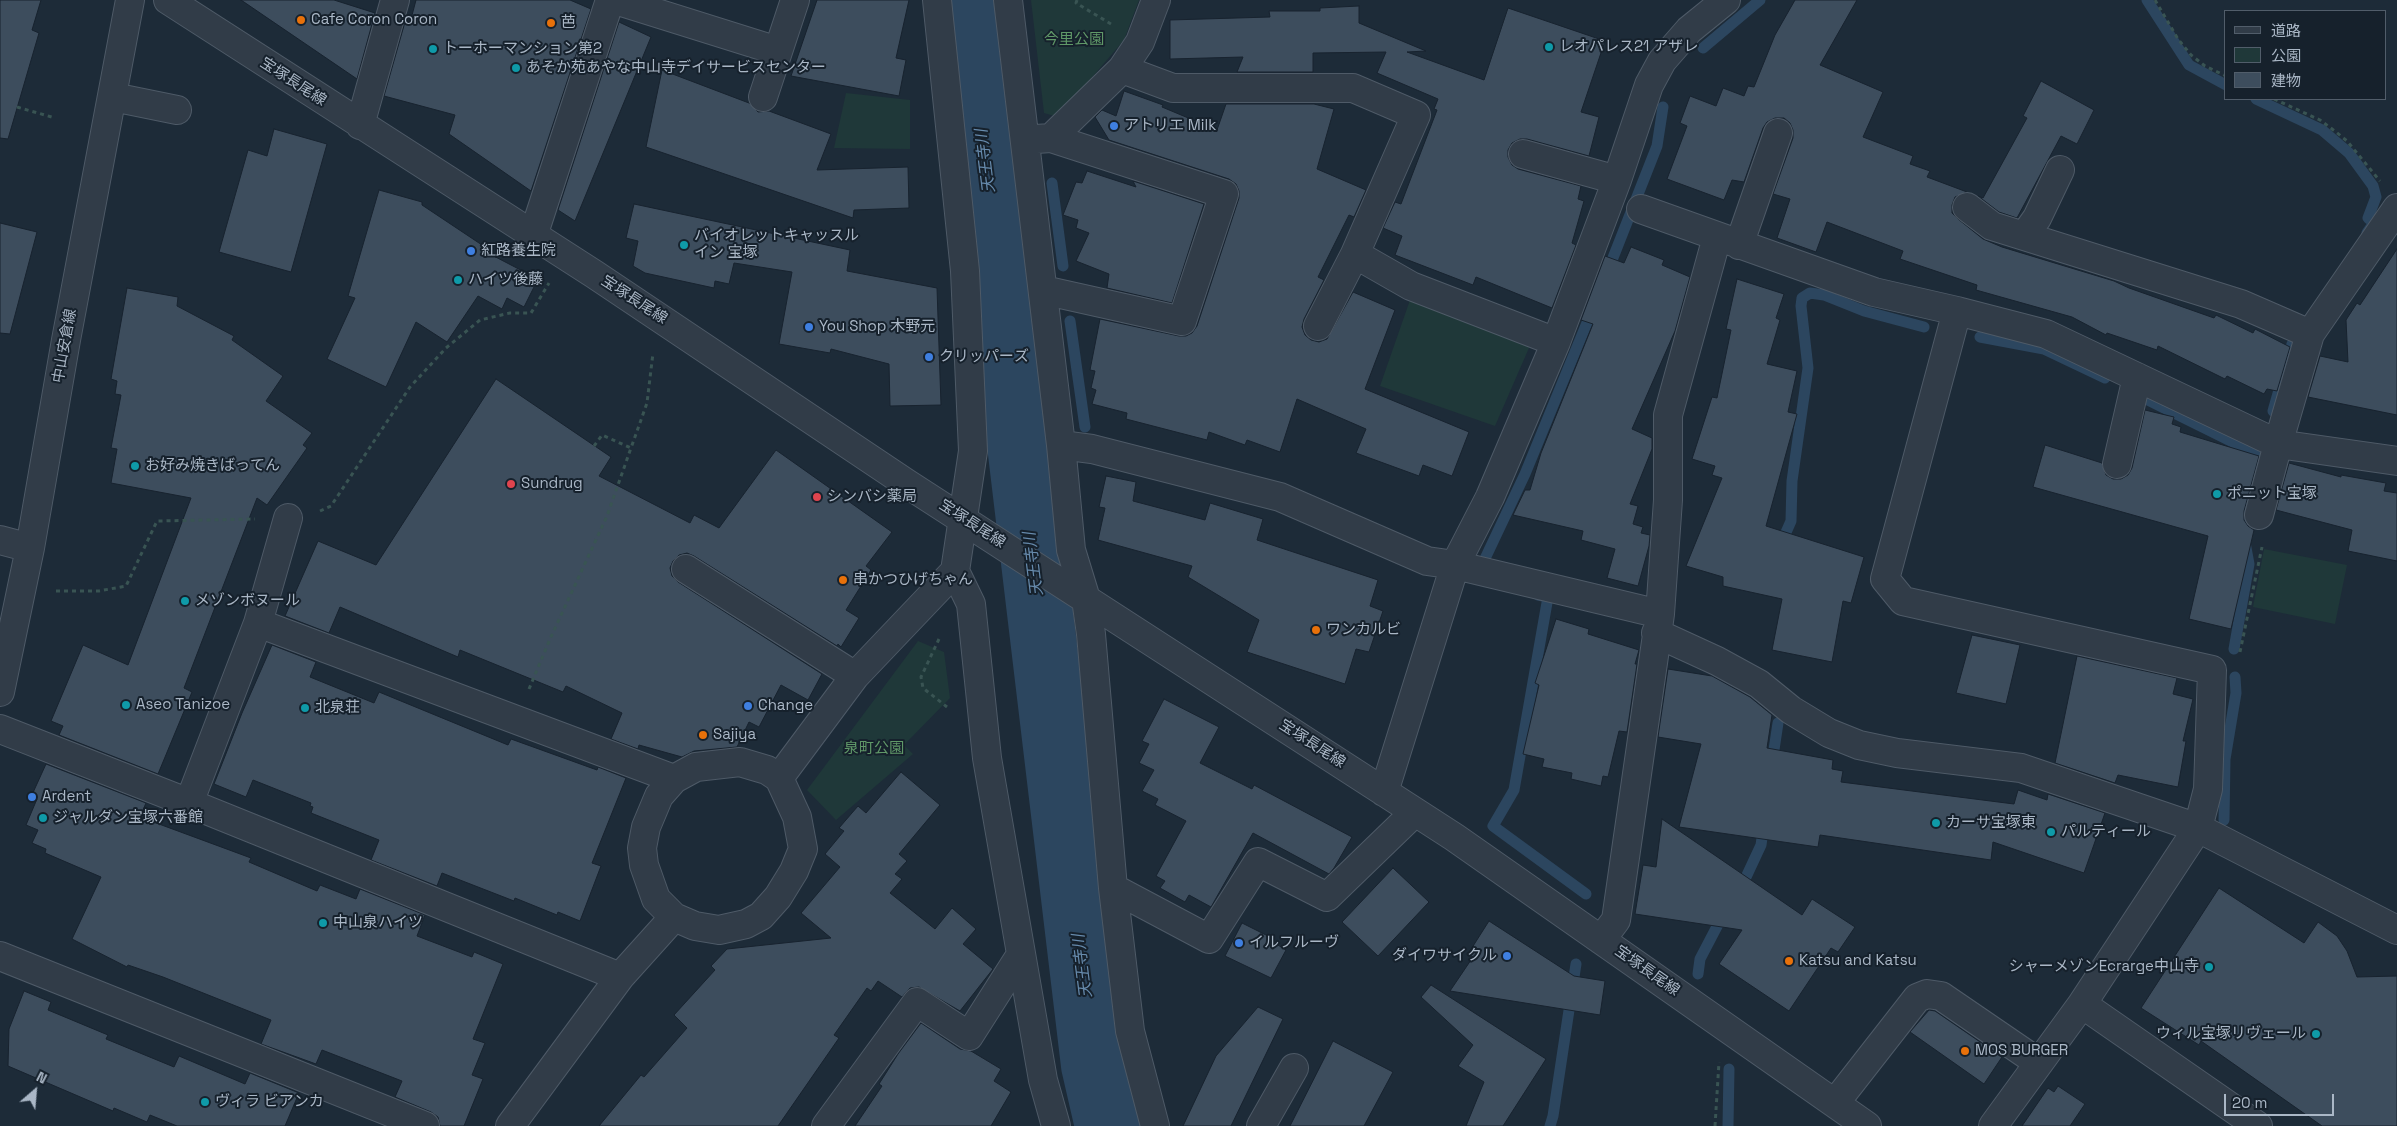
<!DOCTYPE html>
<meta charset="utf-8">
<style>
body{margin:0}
#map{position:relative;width:2397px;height:1126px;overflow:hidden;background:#1d2b38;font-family:"Space Grotesk","Noto Sans JP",sans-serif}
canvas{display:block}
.legend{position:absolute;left:2224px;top:10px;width:162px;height:90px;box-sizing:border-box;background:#16212c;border:1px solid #515d6a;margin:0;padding:6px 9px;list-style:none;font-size:15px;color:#aab7c6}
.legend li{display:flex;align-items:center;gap:10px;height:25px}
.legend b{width:25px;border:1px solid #515d6a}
.north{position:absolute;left:10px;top:1066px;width:50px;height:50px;-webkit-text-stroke:4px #16212c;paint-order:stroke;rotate:27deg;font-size:14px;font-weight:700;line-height:20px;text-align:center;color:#aab7c6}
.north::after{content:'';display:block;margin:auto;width:18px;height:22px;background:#aab7c6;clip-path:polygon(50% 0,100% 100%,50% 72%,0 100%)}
.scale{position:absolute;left:2224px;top:1094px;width:110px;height:22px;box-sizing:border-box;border:2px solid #aab7c6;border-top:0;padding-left:6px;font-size:15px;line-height:18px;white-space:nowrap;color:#aab7c6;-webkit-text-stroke:4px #16212c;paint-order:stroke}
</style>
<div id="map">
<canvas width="2397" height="1126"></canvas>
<ul class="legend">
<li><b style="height:6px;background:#313c48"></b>道路</li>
<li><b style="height:14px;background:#1f3839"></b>公園</li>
<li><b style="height:14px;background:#3d4d5d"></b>建物</li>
</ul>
<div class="north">N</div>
<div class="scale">20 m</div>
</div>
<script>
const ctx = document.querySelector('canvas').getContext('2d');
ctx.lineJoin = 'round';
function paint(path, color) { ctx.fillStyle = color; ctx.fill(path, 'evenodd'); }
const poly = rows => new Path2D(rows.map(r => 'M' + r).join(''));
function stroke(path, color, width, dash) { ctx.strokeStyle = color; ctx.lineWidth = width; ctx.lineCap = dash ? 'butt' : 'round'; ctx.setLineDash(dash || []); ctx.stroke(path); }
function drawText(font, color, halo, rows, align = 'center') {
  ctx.font = font + ' "Space Grotesk","Noto Sans JP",sans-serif'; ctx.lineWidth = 4; ctx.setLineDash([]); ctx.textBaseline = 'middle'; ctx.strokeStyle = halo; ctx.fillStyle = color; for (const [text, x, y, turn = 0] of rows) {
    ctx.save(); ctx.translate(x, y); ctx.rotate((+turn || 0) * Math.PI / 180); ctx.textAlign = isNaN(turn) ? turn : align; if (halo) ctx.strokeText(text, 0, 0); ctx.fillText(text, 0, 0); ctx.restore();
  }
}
const green = poly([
 [1031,0,1139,0,1124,40,1058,117,1044,113],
 [846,93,910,100,910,149,834,148],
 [1410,300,1532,341,1495,426,1380,386],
 [2264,549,2347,565,2335,624,2253,607],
 [918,641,944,652,950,698,904,745,913,754,836,820,807,790]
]);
const stream = poly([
 [2147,0,2189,65,2226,85],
 [1703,48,1760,0],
 [2256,99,2322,130,2349,153,2373,186,2376,197,2368,218,2374,223,2367,233],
 [1052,183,1063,266],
 [1607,273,1657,146,1663,107],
 [1070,321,1085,427],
 [1980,337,2044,349,2105,378],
 [2144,398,2251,451,2258,458,2242,526,2249,564,2234,649],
 [2273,411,2292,344],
 [1780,546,1791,521,1792,481,1808,368,1801,306,1802,298,1810,293,1824,295,1864,311,1924,327],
 [1482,565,1525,474,1593,308],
 [1538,595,1548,597,1514,790,1493,826,1586,894],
 [1772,763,1778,723],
 [2224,820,2225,759,2236,693,2235,677],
 [1740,890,1761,845,1764,824],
 [1698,974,1700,959,1724,913],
 [1550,1126,1553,1116,1576,964],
 [1728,1126,1729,1069]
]);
const river = poly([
 [967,0,1094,1065,1108,1126]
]);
const building = poly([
 [0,0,41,0,32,30,39,33,8,139,0,138,0,0],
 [241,0,334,0,375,13,357,79,241,0],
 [416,0,570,0,591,9,531,191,449,134,455,115,384,96,405,22,410,23,416,0],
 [817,0,909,0,896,58,906,60,899,96,791,76,817,0],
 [1795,0,1857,0,1820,65,1883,92,1863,137,1913,156,1910,164,1930,171,1927,177,1967,192,1955,197,1952,205,1952,213,1958,219,1983,239,2002,247,2114,281,2129,288,2214,318,2216,315,2253,333,2255,329,2290,347,2277,391,2267,389,2264,394,2227,376,2225,379,2158,346,2157,350,2107,333,2106,335,2072,317,1976,290,1977,285,1900,259,1903,251,1827,222,1816,252,1777,238,1790,199,1773,194,1793,138,1793,130,1790,123,1784,118,1775,118,1767,122,1763,128,1744,182,1732,180,1724,200,1667,179,1687,126,1680,123,1690,96,1716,106,1723,88,1744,96,1748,86,1754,87,1775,35,1795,0],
 [1359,6,1359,23,1426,51,1407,52,1484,80,1508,8,1605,41,1581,112,1599,117,1589,156,1527,139,1520,139,1512,143,1508,150,1508,157,1512,165,1518,169,1581,186,1578,199,1584,201,1572,243,1576,245,1552,308,1476,277,1473,285,1395,255,1402,236,1383,228,1395,202,1401,204,1437,110,1434,109,1438,99,1377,73,1386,52,1313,53,1313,72,1237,72,1243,57,1170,59,1170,20,1270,17,1269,11,1320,11,1320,8,1359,6],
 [619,22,651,37,575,221,558,210,619,22],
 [662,70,749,103,758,112,769,111,831,134,817,170,908,167,909,208,854,210,853,218,646,147,662,70],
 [2041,81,2094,110,2077,144,2061,136,2017,218,1999,212,1978,196,1983,198,2027,118,2023,116,2041,81],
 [1124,91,1163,105,1162,107,1217,130,1226,104,1314,104,1334,109,1317,169,1366,190,1354,217,1349,215,1318,277,1324,280,1304,319,1302,327,1305,335,1311,340,1319,342,1327,339,1353,292,1395,310,1365,389,1469,432,1452,476,1423,465,1419,476,1356,453,1366,429,1297,399,1280,452,1247,440,1245,445,1209,432,1207,440,1126,419,1127,413,1092,404,1096,390,1091,388,1095,371,1090,370,1100,319,1179,336,1186,336,1192,333,1197,326,1239,198,1239,191,1236,184,1229,179,1109,140,1095,117,1102,110,1116,116,1124,91],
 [274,129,327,144,291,272,219,252,248,150,267,156,274,129],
 [1087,171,1136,187,1133,181,1204,204,1172,303,1107,288,1109,274,1076,261,1089,233,1076,228,1078,220,1063,215,1076,182,1082,183,1087,171],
 [379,190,422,202,422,205,488,249,486,252,538,279,524,307,507,298,502,309,478,296,447,342,416,322,386,387,327,359,355,298,348,296,379,190],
 [634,204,850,250,847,271,937,288,941,405,890,406,889,364,831,349,830,353,779,344,792,272,734,263,729,284,715,281,714,288,645,273,633,266,638,241,626,238,634,204],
 [0,223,37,232,10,334,0,333,0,223],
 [1631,247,1664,260,1662,265,1690,277,1675,331,1632,429,1652,438,1652,449,1630,504,1638,506,1633,524,1643,527,1641,533,1650,535,1649,546,1638,586,1607,578,1615,549,1581,540,1583,531,1513,515,1525,490,1530,490,1541,453,1593,324,1581,320,1605,256,1624,263,1631,247],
 [2397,249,2397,415,2308,397,2320,356,2348,362,2346,320,2357,303,2360,305,2397,249],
 [1737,279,1784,294,1776,318,1780,320,1767,364,1797,371,1788,412,1797,414,1766,526,1864,557,1851,603,1843,601,1832,662,1772,650,1782,599,1723,586,1723,577,1686,566,1722,478,1712,475,1715,466,1692,459,1712,397,1717,398,1731,330,1726,329,1737,279],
 [127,288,178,297,177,306,234,336,232,340,283,376,266,401,312,433,303,445,307,448,267,505,257,498,184,688,192,692,158,774,59,735,63,726,51,721,83,645,128,665,191,498,111,483,117,449,111,448,121,395,115,394,117,381,111,379,127,288],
 [496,379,611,457,599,476,690,523,694,515,719,528,776,450,892,532,866,566,871,570,846,610,859,618,841,647,838,644,837,646,694,556,687,553,679,555,673,561,670,568,672,576,678,582,822,674,808,700,781,685,759,727,749,722,737,747,694,751,682,757,639,745,638,749,611,739,622,713,566,686,563,692,460,650,458,657,340,607,329,633,285,616,318,541,376,565,496,379],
 [2145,410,2174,417,2172,424,2181,427,2180,432,2259,456,2244,511,2244,520,2248,526,2254,530,2231,629,2189,619,2208,536,2033,487,2045,445,2102,463,2106,475,2113,479,2121,479,2128,475,2132,468,2145,410],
 [2289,463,2341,477,2341,475,2386,483,2384,491,2397,493,2397,561,2348,551,2352,530,2276,510,2289,463],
 [1106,476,1136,482,1133,501,1205,520,1210,503,1263,519,1257,540,1378,580,1370,606,1383,611,1369,652,1356,649,1345,684,1247,652,1259,620,1188,577,1192,566,1098,540,1105,508,1099,507,1106,476],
 [1556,619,1589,629,1588,634,1639,650,1635,664,1637,664,1627,732,1619,731,1608,777,1603,776,1601,786,1571,779,1572,773,1542,767,1544,759,1523,754,1539,685,1535,683,1556,619],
 [1972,635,2020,645,2006,704,1956,693,1972,635],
 [272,645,316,662,310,677,374,703,379,692,508,745,511,739,597,770,598,767,626,778,592,863,601,866,580,921,558,912,557,915,515,898,514,901,442,873,437,886,371,860,379,840,311,813,313,807,310,806,311,803,253,780,246,797,214,784,242,713,272,645],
 [2077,656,2177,678,2173,694,2193,699,2183,741,2186,741,2178,787,2118,775,2115,783,2055,763,2077,656],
 [1668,669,1712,676,1750,697,1772,715,1767,748,1833,760,1832,769,1843,771,1841,782,2014,804,2018,790,2047,800,2048,794,2105,813,2084,873,1993,842,1991,860,1820,835,1818,847,1679,827,1701,744,1658,737,1668,669],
 [1164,699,1219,727,1200,763,1252,789,1254,785,1352,837,1334,868,1329,874,1253,833,1211,907,1189,895,1185,902,1160,888,1165,881,1156,876,1186,821,1155,805,1158,799,1142,791,1154,770,1139,763,1149,744,1142,741,1164,699],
 [46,764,146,803,140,817,251,858,249,862,317,891,320,885,356,899,360,889,425,915,417,936,472,957,474,952,503,964,473,1039,485,1043,472,1075,483,1079,464,1126,440,1126,438,1117,431,1112,395,1097,402,1081,322,1050,316,1064,261,1044,271,1020,163,977,128,965,127,967,72,939,101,877,45,853,46,849,32,843,38,830,26,825,37,799,31,797,46,764],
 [901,772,940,805,899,854,907,861,895,874,902,879,890,893,935,929,952,908,976,929,963,944,993,969,960,1011,919,987,910,988,902,997,878,981,871,991,867,988,834,1035,839,1038,778,1126,599,1126,641,1075,644,1077,687,1028,674,1015,715,970,711,966,727,949,831,938,801,913,840,867,825,854,844,831,839,828,858,806,866,813,901,772],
 [1662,819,1802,915,1812,899,1855,927,1838,952,1831,948,1789,1011,1719,964,1742,930,1635,914,1643,865,1656,867,1662,819],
 [1393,868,1429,902,1378,956,1342,922,1393,868],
 [2219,888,2304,943,2318,922,2337,936,2347,951,2357,977,2397,976,2397,1126,2322,1126,2201,1041,2199,1045,2141,1008,2219,888],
 [1489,921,1574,976,1605,981,1600,1015,1450,991,1473,957,1468,954,1489,921],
 [1242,923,1274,939,1273,942,1286,950,1271,978,1225,956,1242,923],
 [1431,985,1546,1059,1503,1126,1466,1126,1484,1082,1458,1066,1473,1045,1421,997,1431,985],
 [24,991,51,1002,48,1010,108,1035,106,1039,174,1067,179,1056,245,1084,250,1073,299,1093,285,1126,177,1126,150,1115,147,1122,114,1108,113,1111,8,1066,9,1029,24,991],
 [1258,1007,1283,1019,1231,1126,1183,1126,1216,1056,1258,1007],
 [1929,1010,1935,1011,2002,1057,1984,1084,1910,1032,1929,1010],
 [921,1023,960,1049,971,1051,1001,1069,994,1081,1011,1092,991,1126,855,1126,882,1086,879,1084,898,1054,921,1023],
 [1333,1041,1393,1072,1364,1126,1290,1126,1333,1041],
 [2058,1086,2085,1104,2070,1126,2022,1126,2048,1088,2054,1092,2058,1086]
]);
const path = poly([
 [1077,0,1076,3,1111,24],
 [2155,0,2178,39,2191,55,2205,66,2226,76],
 [2274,99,2320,120,2336,132,2347,141,2380,181],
 [17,107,55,118],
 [594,446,602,435,631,448,647,403,653,353],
 [320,511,331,506,410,387,446,348,480,320,510,313,531,313,549,283],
 [56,591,99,591,126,586,157,521,255,519],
 [939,639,921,677,923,688,947,707],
 [2240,652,2262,547],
 [529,689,550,639,607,516,631,448],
 [1715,1126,1719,1062]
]);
const minor = poly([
 [168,0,594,274,906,483,1454,837,1867,1126],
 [615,0,778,51],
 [937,0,965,271,973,451,955,571,971,604,987,758,1043,1080,1056,1126],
 [1008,0,1061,445,1071,550,1086,599,1091,634,1113,888,1130,1031,1155,1126],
 [1122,69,1173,88,1353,88,1416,115,1355,254,1411,286,1556,342],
 [113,97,177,110],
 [763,97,795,0],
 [360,125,395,0],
 [1036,139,1051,138,1122,69,1140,42,1156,0],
 [1523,154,1617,180],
 [1967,207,1992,226,2241,304,2310,334],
 [1641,209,1874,292,1957,311],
 [2025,235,2037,218,2060,170],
 [533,236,610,0],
 [1739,245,1778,133],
 [1043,290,1182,321,1224,194,1051,138],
 [1318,326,1355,254],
 [1061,445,1092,449,1280,497,1427,561,1455,565,1660,614],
 [2117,464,2137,377],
 [2259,515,2278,444,2397,461],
 [0,540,30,548],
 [686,569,855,676],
 [258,623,674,779],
 [1656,633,1717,661,1759,684,1791,710,1829,733,1859,745,1897,753,2021,768,2198,828,2397,930],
 [0,692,30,548,66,340,130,0],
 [0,729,189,803,620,977],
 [740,762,767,770,779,778,797,817,803,849,794,871,778,897,761,916,746,924,719,930,695,926,674,917,656,899,644,865,642,848,646,827,659,796,674,779,696,767,740,762],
 [779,778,855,676,955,571],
 [1384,792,1455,565,1490,497,1556,342,1617,180,1649,85,1662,61,1689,30,1726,0],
 [189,803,258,623,288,518],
 [1113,888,1209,939,1258,862,1327,897,1415,812],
 [1601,940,1616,920,1660,614,1668,500,1668,415,1717,237],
 [0,956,425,1126],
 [1835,1103,1917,998,1927,994,1941,996,2039,1063],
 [510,1126,620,977,674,917],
 [826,1126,917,1002,969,1036,1020,956],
 [1261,1126,1294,1068],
 [1993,1126,2082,1004],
 [2258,1126,2082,1004,2198,828,2208,789,2212,670,1903,601,1885,579,1957,311,2046,334,2278,444,2310,334,2397,208]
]);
const markers = [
 [301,20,5,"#e8710a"],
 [551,23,5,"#e8710a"],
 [1549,47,5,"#0f9aa8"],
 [433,49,5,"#0f9aa8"],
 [516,68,5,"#0f9aa8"],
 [1114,126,5,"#3f7fe0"],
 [684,245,5,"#0f9aa8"],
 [471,251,5,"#3f7fe0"],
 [458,280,5,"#0f9aa8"],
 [809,327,5,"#3f7fe0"],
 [929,357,5,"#3f7fe0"],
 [135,466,5,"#0f9aa8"],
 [511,484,5,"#e0444e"],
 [2217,494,5,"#0f9aa8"],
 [817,497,5,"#e0444e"],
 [843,580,5,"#e8710a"],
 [185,601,5,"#0f9aa8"],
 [1316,630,5,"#e8710a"],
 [126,705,5,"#0f9aa8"],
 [748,706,5,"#3f7fe0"],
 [305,708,5,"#0f9aa8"],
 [703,735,5,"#e8710a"],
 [32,797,5,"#3f7fe0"],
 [43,818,5,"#0f9aa8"],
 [1936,823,5,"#0f9aa8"],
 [2051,832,5,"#0f9aa8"],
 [323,923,5,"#0f9aa8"],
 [1239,943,5,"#3f7fe0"],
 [1507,956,5,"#3f7fe0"],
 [1789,961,5,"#e8710a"],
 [2209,967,5,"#0f9aa8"],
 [2316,1034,5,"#0f9aa8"],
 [1965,1051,5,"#e8710a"],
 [205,1102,5,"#0f9aa8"]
];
const poiNames = [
 ["Cafe Coron Coron",311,20],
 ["芭",561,23],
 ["レオパレス21 アザレ",1559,47],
 ["トーホーマンション第2",443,49],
 ["あそか苑あやな中山寺デイサービスセンター",526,68],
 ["アトリエ Milk",1124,126],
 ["バイオレットキャッスル",694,236],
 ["イン 宝塚",694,253],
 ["紅路養生院",481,251],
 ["ハイツ後藤",468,280],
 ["You Shop 木野元",819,327],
 ["クリッパーズ",939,357],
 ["お好み焼きばってん",145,466],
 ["Sundrug",521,484],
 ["ポニット宝塚",2227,494],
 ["シンバシ薬局",827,497],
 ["串かつひげちゃん",853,580],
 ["メゾンボヌール",195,601],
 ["ワンカルビ",1326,630],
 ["Aseo Tanizoe",136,705],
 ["Change",758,706],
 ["北泉荘",315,708],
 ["Sajiya",713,735],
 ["Ardent",42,797],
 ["ジャルダン宝塚六番館",53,818],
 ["カーサ宝塚東",1946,823],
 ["パルティール",2061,832],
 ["中山泉ハイツ",333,923],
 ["イルフルーヴ",1249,943],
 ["ダイワサイクル",1497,956,"right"],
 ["Katsu and Katsu",1799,961],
 ["シャーメゾンEcrarge中山寺",2199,967,"right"],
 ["ウィル宝塚リヴェール",2306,1034,"right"],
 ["MOS BURGER",1975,1051],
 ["ヴィラ ビアンカ",215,1102]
];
const parkNames = [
 ["今里公園",1074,40],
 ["泉町公園",874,749]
];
const streetNames = [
 ["宝塚長尾線",293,82,33],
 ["宝塚長尾線",634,300,33],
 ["中山安倉線",65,346,-80],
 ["宝塚長尾線",972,524,33],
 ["宝塚長尾線",1312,744,33],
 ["宝塚長尾線",1647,971,35]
];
const waterNames = [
 ["天王寺川",986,161,-97],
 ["天王寺川",1034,564,-97],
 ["天王寺川",1083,966,-97]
];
paint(green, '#1f3839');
stroke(stream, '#2c465f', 11);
stroke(river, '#2c465f', 66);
paint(building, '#3d4d5d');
stroke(building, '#18232f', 1);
stroke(minor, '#4e5a67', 30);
stroke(path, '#395453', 3, [4, 4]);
stroke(minor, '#313c48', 28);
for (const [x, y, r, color] of markers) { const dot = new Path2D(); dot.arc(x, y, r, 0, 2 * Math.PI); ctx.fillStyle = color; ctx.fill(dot); stroke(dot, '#16212c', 2); }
drawText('15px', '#aab7c6', '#16212c', poiNames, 'left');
drawText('15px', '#609868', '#16212c', parkNames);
drawText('15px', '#aab7c6', '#16212c', streetNames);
drawText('italic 16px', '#678bad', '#16212c', waterNames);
</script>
